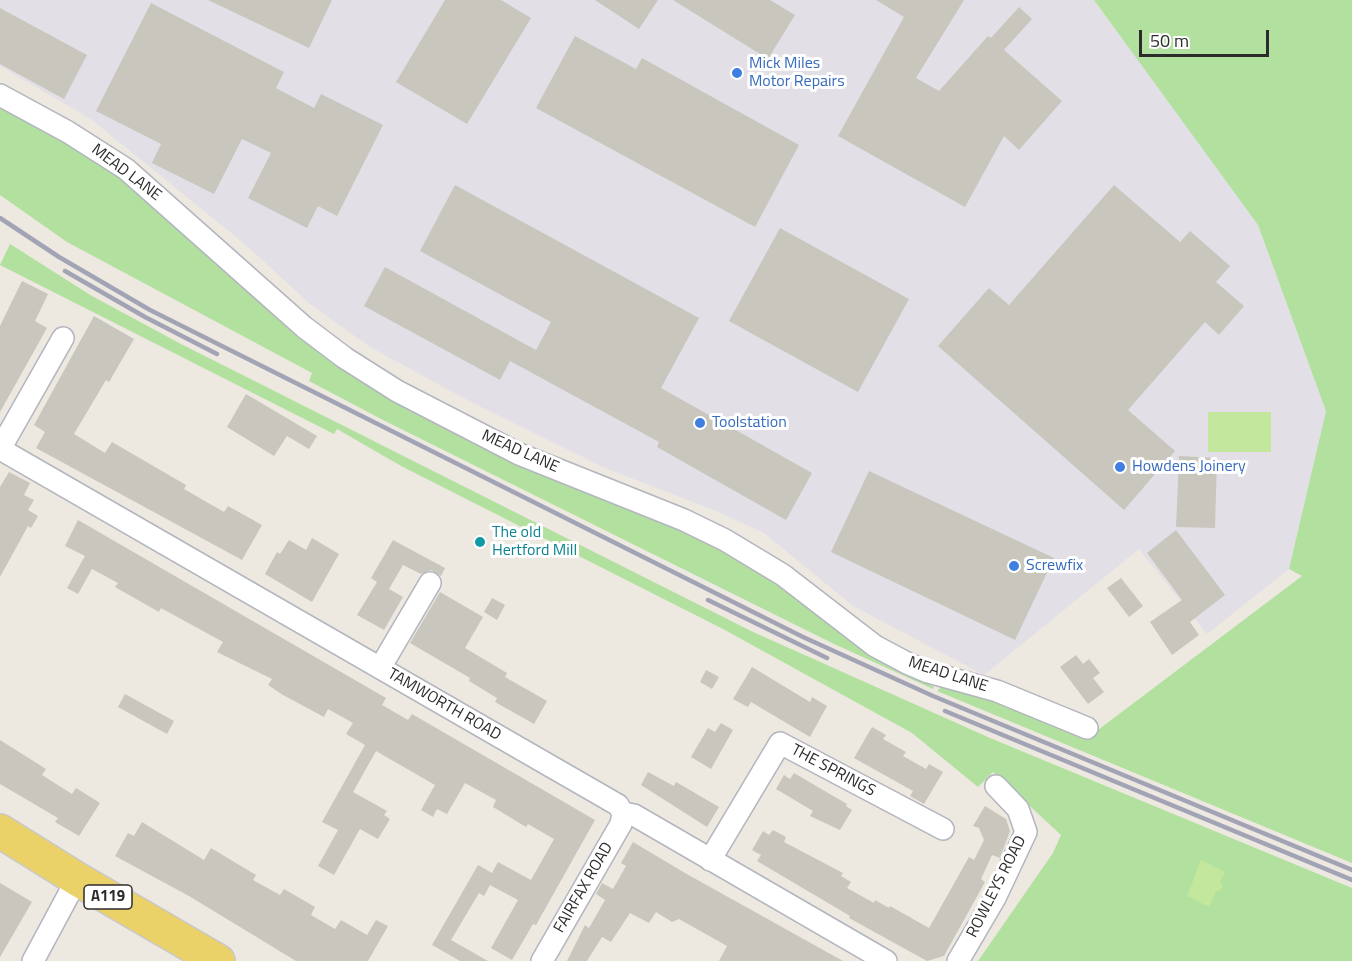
<!DOCTYPE html>
<style>
body{margin:0}
#map{position:relative;width:1352px;height:961px;overflow:hidden;background:#ede8e0;font-family:"Titillium Web",sans-serif}
canvas{display:block}
.scale{position:absolute;left:1139px;top:30px;width:130px;height:27px;box-sizing:border-box;border:3px solid #2c2c2c;border-top:0;padding-left:8px;font-size:18px;line-height:21px;white-space:nowrap;color:#2c2c2c;-webkit-text-stroke:4px #fff;paint-order:stroke}
</style>
<div id="map">
<canvas width="1352" height="961"></canvas>
<div class="scale">50 m</div>
</div>
<script>
const ctx = document.querySelector('canvas').getContext('2d');
ctx.lineJoin = 'round';
function paint(path, color) { ctx.fillStyle = color; ctx.fill(path, 'evenodd'); }
const poly = rows => new Path2D(rows.map(r => 'M' + r).join(''));
function stroke(path, color, width, dash) { ctx.strokeStyle = color; ctx.lineWidth = width; ctx.lineCap = dash ? 'butt' : 'round'; ctx.setLineDash(dash || []); ctx.stroke(path); }
function drawText(font, color, halo, rows, align = 'center') {
  ctx.font = font + ' "Titillium Web",sans-serif'; ctx.lineWidth = 6; ctx.setLineDash([]); ctx.textBaseline = 'middle'; ctx.strokeStyle = halo; ctx.fillStyle = color; for (const [text, x, y, turn = 0] of rows) {
    ctx.save(); ctx.translate(x, y); ctx.rotate((+turn || 0) * Math.PI / 180); ctx.textAlign = isNaN(turn) ? turn : align; if (halo) ctx.strokeText(text, 0, 0); ctx.fillText(text, 0, 0); ctx.restore();
  }
}
const industrial = poly([
 [0,0,1094,0,1258,225,1326,411,1289,569,1207,634,1139,549,984,675,853,606,764,533,716,511,605,468,469,401,370,347,310,304,247,246,92,120,0,66]
]);
const green = poly([
 [1094,0,1352,0,1352,863,937,691,944,684,929,676,1090,736,1302,576,1289,569,1326,411,1258,225],
 [0,103,105,164,328,355,760,568,868,654,934,687,933,689,832,643,385,421,309,381,312,373,67,242,0,195],
 [10,244,92,296,181,344,751,631,990,738,1352,888,1352,961,978,961,1053,853,1061,835,993,772,978,787,912,733,723,629,403,467,337,429,334,434,0,265]
]);
const pitch = poly([
 [1208,412,1271,412,1271,452,1208,452],
 [1201,860,1225,872,1220,882,1223,886,1221,890,1216,891,1209,907,1187,896]
]);
const building = poly([
 [208,0,332,0,309,48],
 [445,0,501,0,531,18,467,124,396,82],
 [595,0,658,0,639,29],
 [673,0,770,0,795,15,768,59],
 [876,0,964,0,916,78,939,91,988,36,991,38,1019,7,1032,19,1004,50,1062,101,1019,150,1004,136,965,207,838,136,904,17],
 [151,3,284,72,276,88,314,108,321,94,383,125,337,216,318,206,307,228,248,198,271,153,242,139,214,194,152,163,161,144,96,111],
 [0,8,87,55,64,99,0,64],
 [575,36,636,69,642,58,799,145,755,227,536,108],
 [455,185,699,318,661,388,812,473,786,520,657,447,659,442,510,361,500,380,364,306,385,267,536,350,551,322,420,251],
 [1114,185,1180,242,1190,231,1230,266,1216,282,1244,306,1219,335,1205,322,1128,410,1175,451,1124,510,938,346,989,288,1009,305],
 [780,228,909,299,858,392,729,321],
 [22,281,48,294,35,321,47,328,0,412,0,326],
 [94,316,134,339,109,382,106,380,74,434,105,453,112,442,186,485,184,489,224,512,228,506,262,525,242,560,36,448,45,432,34,425],
 [246,394,317,436,309,449,287,436,274,456,227,427],
 [1179,456,1217,458,1215,528,1176,527],
 [869,471,1054,558,1015,640,831,552],
 [9,472,30,483,24,495,34,500,28,510,38,516,31,528,28,526,0,577,0,487],
 [78,520,386,698,382,705,408,720,412,714,595,820,536,925,533,924,512,960,491,948,518,900,490,885,484,896,479,893,451,940,488,961,460,961,432,945,478,865,492,873,498,862,531,880,554,839,528,824,526,827,493,807,496,800,465,783,447,814,437,809,433,817,421,810,435,785,376,751,353,792,387,811,384,815,390,819,378,839,360,829,334,875,318,866,338,830,322,822,365,745,346,734,353,723,328,709,324,717,283,695,268,685,272,679,217,652,223,642,161,608,159,612,115,587,118,583,92,569,78,594,67,588,85,556,65,546],
 [1176,530,1225,595,1190,622,1199,635,1172,655,1150,622,1182,600,1147,553],
 [312,538,339,554,312,602,265,574,277,552,280,554,289,540,306,550],
 [393,540,445,568,441,576,431,570,421,574,403,565,389,589,403,597,384,630,357,615,377,582,371,578],
 [1121,578,1143,606,1129,617,1107,588],
 [440,592,483,617,465,648,507,673,505,677,547,701,534,724,495,702,497,698,469,681,470,678,410,643],
 [492,598,505,605,497,620,484,612],
 [1076,655,1083,664,1089,659,1100,673,1093,678,1104,692,1088,704,1060,667],
 [752,667,810,702,812,697,827,706,810,737,751,702,748,707,733,699],
 [706,670,719,677,712,689,700,682],
 [125,694,174,721,167,734,118,707],
 [721,723,733,730,711,769,691,757,708,728,715,732],
 [872,727,886,735,883,739,906,752,903,756,926,769,929,764,943,772,924,804,910,796,913,791,854,758],
 [0,740,46,769,42,775,72,794,76,788,100,803,79,836,55,822,58,818,0,784],
 [648,772,674,786,676,782,719,807,707,827,641,785],
 [794,773,847,804,846,806,852,810,840,830,810,816,813,811,776,789,784,775,790,779],
 [985,806,1006,819,1010,831,1000,858,992,855,981,879,985,882,944,956,927,961,849,918,850,916,757,861,761,855,752,850,763,831,769,835,773,830,786,837,784,842,843,873,841,876,851,882,847,888,874,903,875,900,889,908,890,906,929,928,969,857,974,860,984,840,979,828,973,826],
 [142,822,204,860,211,848,256,875,253,880,280,895,284,889,315,907,311,915,335,929,341,920,367,935,376,920,388,926,368,961,296,961,189,896,115,856,128,833,134,836],
 [633,842,685,873,843,961,719,961,727,946,679,919,672,922,656,912,649,923,630,913,611,942,602,937,587,961,567,961,585,925,589,928,605,900,596,894,602,883,613,889,626,866,621,863],
 [0,883,32,902,0,957]
]);
const street = poly([
 [0,95,68,132,126,169,304,327,345,358,397,391,519,454,684,520,725,540,783,575,875,646,907,663,928,672,997,691,1087,728],
 [0,449,618,805,623,813,634,815,886,961],
 [0,449,63,338],
 [380,668,430,583],
 [710,860,780,743,943,829],
 [33,961,77,879],
 [542,961,621,824,623,813],
 [958,961,995,898,1026,832,1018,809,996,786]
]);
const primary = poly([
 [0,831,77,879,218,961]
]);
const rail = poly([
 [0,218,59,257,150,310,803,637,933,696,1352,870],
 [65,271,145,317,217,354],
 [708,600,827,658],
 [945,711,1352,880]
]);
const markers = [
 [737,73,6,"#3f7fe0"],
 [700,423,6,"#3f7fe0"],
 [1120,467,6,"#3f7fe0"],
 [480,542,6,"#0f9aa8"],
 [1014,566,6,"#3f7fe0"]
];
const shields = [
 [108,897,48]
];
const shieldNames = [
 ["A119",108,897]
];
const shopNames = [
 ["Mick Miles",749,64],
 ["Motor Repairs",749,82],
 ["Toolstation",712,423],
 ["Howdens Joinery",1132,467],
 ["Screwfix",1026,566]
];
const streetNames = [
 ["MEAD LANE",126,173,37],
 ["MEAD LANE",520,452,24],
 ["MEAD LANE",948,675,18],
 ["TAMWORTH ROAD",444,705,30],
 ["THE SPRINGS",833,771,28],
 ["ROWLEYS ROAD",997,887,-63],
 ["FAIRFAX ROAD",584,888,-60]
];
const cultureNames = [
 ["The old",492,533],
 ["Hertford Mill",492,551]
];
paint(industrial, '#e2e0e6');
paint(green, '#b2e09f');
paint(pitch, '#c3e79c');
paint(building, '#c9c6be');
stroke(street, '#b3b5bf', 24);
stroke(primary, '#c8c8c8', 36);
stroke(street, '#fff', 21);
stroke(primary, '#ead268', 33);
stroke(rail, '#a2a4b5', 4.5);
for (const [x, y, r, color] of markers) { const dot = new Path2D(); dot.arc(x, y, r, 0, 2 * Math.PI); ctx.fillStyle = color; ctx.fill(dot); stroke(dot, '#fff', 2); }
for (const [x, y, w] of shields) { const box = new Path2D(); box.roundRect(x - w / 2, y - 12, w, 24, 4.5); ctx.fillStyle = '#fff'; ctx.fill(box); stroke(box, '#2c2c2c', 1.5); }
drawText('bold 15px', '#2c2c2c', null, shieldNames);
drawText('16px', '#366cbe', '#fff', shopNames, 'left');
drawText('16px', '#2c2c2c', '#fff', streetNames);
drawText('16px', '#0d838f', '#fff', cultureNames, 'left');
</script>
